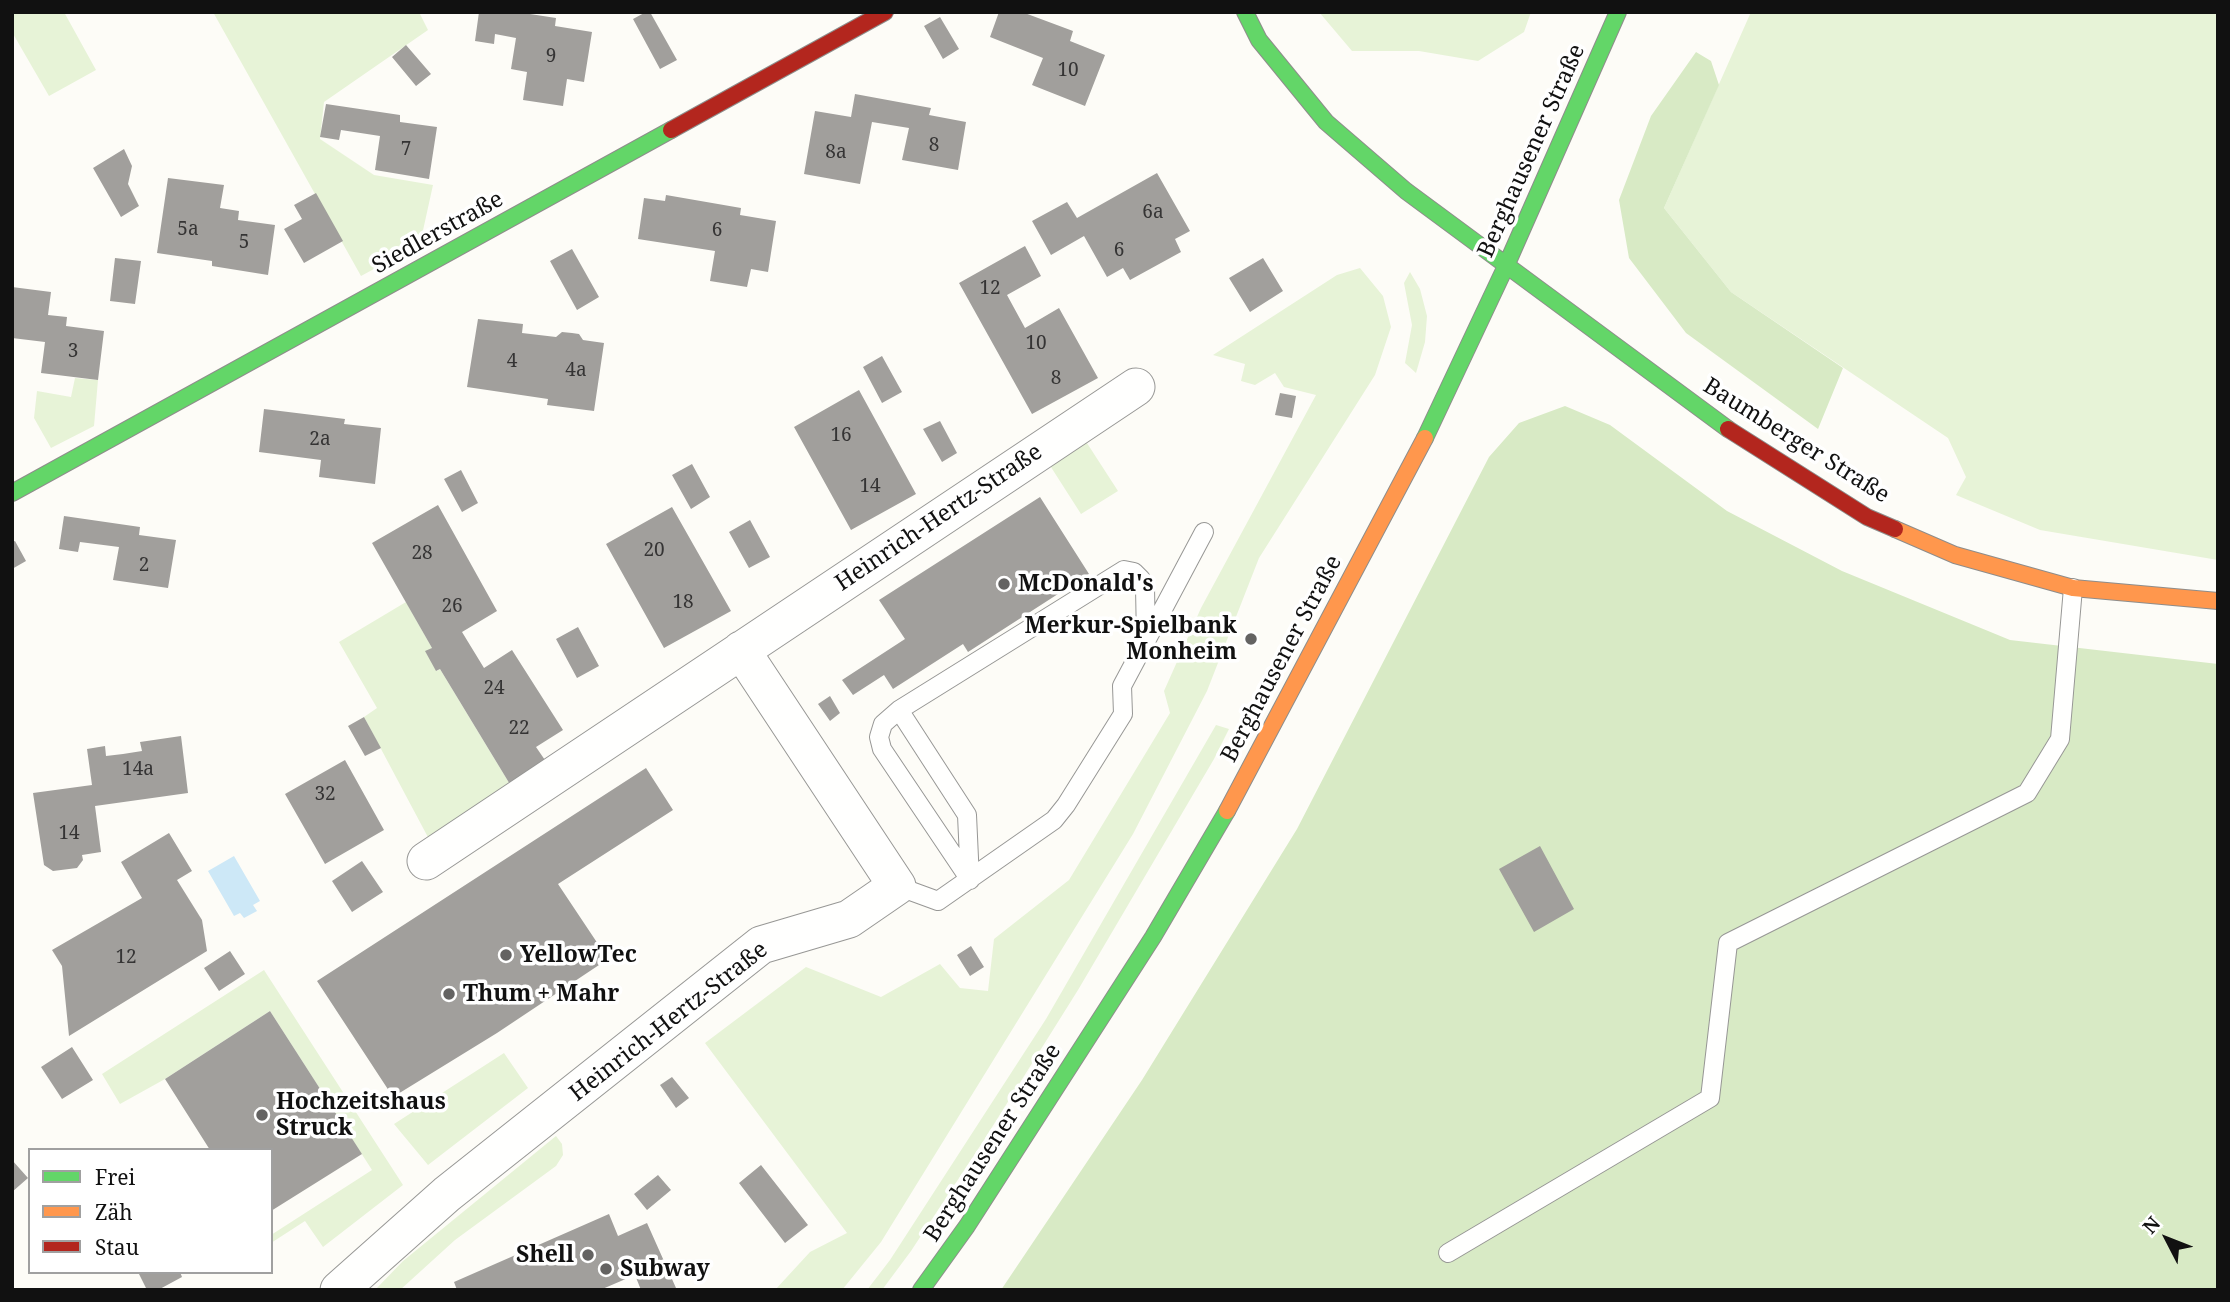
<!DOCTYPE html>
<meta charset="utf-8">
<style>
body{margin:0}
#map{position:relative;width:2230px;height:1302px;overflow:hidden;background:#fdfcf7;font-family:"Noto Serif",serif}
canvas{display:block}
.frame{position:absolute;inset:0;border:14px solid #111;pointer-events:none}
.legend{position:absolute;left:28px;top:1148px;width:245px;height:126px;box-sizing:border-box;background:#fff;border:2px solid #a0a0a0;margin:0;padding:9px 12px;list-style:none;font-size:21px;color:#111}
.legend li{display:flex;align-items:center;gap:14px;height:35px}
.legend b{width:35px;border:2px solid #a0a0a0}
.north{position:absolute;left:2132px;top:1204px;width:70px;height:70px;-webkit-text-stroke:5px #fff;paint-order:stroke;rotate:312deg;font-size:19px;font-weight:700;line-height:28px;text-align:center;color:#111}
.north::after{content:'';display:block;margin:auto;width:24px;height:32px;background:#111;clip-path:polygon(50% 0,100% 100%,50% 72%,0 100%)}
</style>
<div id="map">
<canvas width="2230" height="1302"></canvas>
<div class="frame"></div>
<ul class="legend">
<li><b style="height:9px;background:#63d668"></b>Frei</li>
<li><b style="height:9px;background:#ff974d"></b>Zäh</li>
<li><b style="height:9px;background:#b3261e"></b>Stau</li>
</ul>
<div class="north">N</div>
</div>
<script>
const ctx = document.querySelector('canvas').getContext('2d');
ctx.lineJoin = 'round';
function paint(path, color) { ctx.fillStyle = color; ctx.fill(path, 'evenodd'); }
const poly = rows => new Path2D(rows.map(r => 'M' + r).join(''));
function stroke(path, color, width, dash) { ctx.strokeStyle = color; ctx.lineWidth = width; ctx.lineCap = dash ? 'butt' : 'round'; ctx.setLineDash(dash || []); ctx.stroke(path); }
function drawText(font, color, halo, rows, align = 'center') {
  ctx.font = font + ' "Noto Serif",serif'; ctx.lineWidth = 7; ctx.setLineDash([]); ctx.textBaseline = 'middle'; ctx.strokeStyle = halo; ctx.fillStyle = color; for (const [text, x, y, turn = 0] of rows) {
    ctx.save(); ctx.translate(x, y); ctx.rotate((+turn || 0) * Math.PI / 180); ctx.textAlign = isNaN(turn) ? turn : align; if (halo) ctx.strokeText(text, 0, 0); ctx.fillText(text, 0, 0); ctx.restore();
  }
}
const green = poly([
 [12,12,64,12,96,70,49,96,12,32],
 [213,12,419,12,428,30,324,102,320,139,374,175,433,185,420,244,361,276],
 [1319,12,1531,12,1524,32,1478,61,1419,51,1352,51],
 [1751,12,2218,12,2218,560,2040,530,1956,495,1966,477,1948,438,1731,292,1664,208],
 [1360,268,1383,296,1391,327,1375,375,1259,558,1207,691,1133,834,881,1242,842,1290,775,1290,810,1252,847,1233,705,1043,806,967,881,997,940,964,960,988,988,991,994,939,1069,880,1170,713,1164,691,1201,608,1316,395,1284,387,1275,373,1255,385,1241,381,1245,364,1213,355,1337,275],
 [1410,272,1420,289,1427,316,1425,342,1416,373,1405,363,1412,325,1404,283],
 [75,378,98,380,94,426,51,448,34,418,37,391,71,397],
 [1085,440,1118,491,1081,514,1049,464],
 [406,602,432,648,426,652,437,671,440,669,511,786,430,841,364,717,377,708,339,642],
 [1216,725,1229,729,1214,759,1078,990,984,1140,911,1251,882,1290,867,1290,890,1260,1046,1019],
 [264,970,403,1185,323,1247,305,1221,271,1243,271,1235,372,1170,270,1011,165,1079,120,1104,102,1074],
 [504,1053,528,1088,428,1165,394,1124],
 [556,1136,562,1144,563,1155,556,1166,455,1240,400,1290,375,1290,403,1261]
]);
const forest = poly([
 [1696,52,1711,61,1719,85,1664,208,1731,292,1843,368,1818,429,1686,333,1629,258,1619,200,1651,116],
 [1565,406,1610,425,1727,511,1842,571,2010,640,2218,664,2218,1290,1001,1290,1142,1080,1297,829,1489,457,1519,423]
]);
const water = poly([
 [234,856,260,901,253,905,257,911,244,918,240,913,234,916,208,871]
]);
const building = poly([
 [479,12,517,12,556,18,555,26,592,32,584,82,567,79,563,106,523,100,527,72,511,69,516,38,495,34,494,44,475,41],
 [646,12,650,12,677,60,660,69,633,19],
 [999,12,1022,12,1073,31,1070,41,1105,55,1085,106,1032,85,1043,58,990,37],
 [940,17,959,49,943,59,924,26],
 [406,45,431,74,416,86,392,57],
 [855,94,931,108,929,115,966,122,958,170,902,160,909,128,872,122,860,184,804,174,815,111,851,117],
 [326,104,400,115,400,122,437,127,429,179,375,170,380,136,341,130,339,140,320,137],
 [124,149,132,166,128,184,139,206,121,217,93,168],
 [1157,173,1190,231,1175,239,1181,252,1130,280,1123,268,1107,277,1084,236,1051,255,1032,221,1067,202,1077,218],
 [168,178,224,185,220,208,239,211,238,220,275,225,268,275,212,266,212,261,157,253],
 [316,193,343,241,304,263,284,229,302,219,294,205],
 [666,195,741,208,740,215,776,221,768,272,751,269,747,287,710,281,715,251,638,239,644,198,665,201],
 [1025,246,1041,276,1007,295,1025,328,1059,308,1098,378,1032,414,959,283],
 [572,249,599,297,577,310,550,261],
 [115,258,141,261,135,304,110,301],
 [1263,258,1283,291,1250,312,1229,278],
 [12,287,51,292,48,315,67,317,66,326,104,331,98,380,41,373,45,342,12,338],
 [478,319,523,324,522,333,556,337,562,332,572,333,579,334,583,340,604,343,594,411,547,405,548,399,467,387],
 [882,356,902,392,882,403,863,367],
 [859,390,916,494,851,530,794,427],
 [1280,393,1296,396,1292,418,1275,415],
 [264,409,345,419,344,424,381,428,375,484,319,477,321,460,259,452],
 [940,421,957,453,942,462,923,429],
 [692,464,710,497,691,509,672,475],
 [461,470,478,503,462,512,444,479],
 [1040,497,1089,574,968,652,963,644,893,689,884,675,853,695,842,680,905,639,879,600],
 [438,505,497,611,462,632,484,668,512,650,563,730,536,747,547,763,511,786,440,669,436,671,425,651,432,648,372,543],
 [672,507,731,611,664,648,606,544],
 [64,516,140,527,139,535,176,540,168,588,113,580,119,547,80,542,78,552,59,549],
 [750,520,770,557,749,568,729,532],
 [15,541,26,561,12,569,12,542],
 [578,627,599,666,577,678,556,639],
 [830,696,840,713,830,721,818,704],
 [364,717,381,748,365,756,348,726],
 [181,736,188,793,95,806,101,852,82,855,83,860,77,868,53,871,44,865,33,793,92,785,87,749,105,746,106,756,123,754,142,751,140,742],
 [345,760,384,830,325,864,285,794],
 [646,768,673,810,558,884,608,959,497,1033,393,1097,317,981],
 [169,833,192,871,177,880,202,920,207,951,69,1036,62,966,52,950,142,898,121,862],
 [1540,846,1574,909,1534,932,1499,869],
 [362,861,383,892,352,912,332,881],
 [971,946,984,967,970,976,957,955],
 [230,951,245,974,219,991,204,968],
 [270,1011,362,1154,271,1211,271,1150,210,1150,165,1079],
 [72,1047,93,1080,62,1099,41,1067],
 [672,1077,689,1098,676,1108,660,1085],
 [12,1160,28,1178,12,1192],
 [761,1165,808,1225,785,1243,739,1183],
 [658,1175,671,1190,647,1210,634,1194],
 [609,1214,618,1236,647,1223,676,1288,641,1290,635,1275,600,1290,457,1290,454,1282],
 [138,1272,180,1272,182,1277,158,1290,147,1290]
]);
const lane = poly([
 [899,710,967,815,970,880],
 [970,880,882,749,879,737,883,724,899,710,1124,570,1134,572,1141,579,1145,588,1146,639],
 [897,886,938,901,1054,820,1066,805,1123,714,1122,686,1204,532],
 [1448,1253,1710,1098,1728,943,2027,793,2060,739,2073,588]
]);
const street = poly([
 [426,861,1136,387],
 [339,1290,447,1194,761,945,849,919,897,886,741,650]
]);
const fast = poly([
 [1245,12,1259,40,1326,122,1406,191,1728,429],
 [1425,438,1506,266,1618,12],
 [12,493,671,130],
 [921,1290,967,1226,1153,937,1227,811]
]);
const slow = poly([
 [1895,529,1955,555,2073,588,2218,601],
 [1227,811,1425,438]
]);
const jam = poly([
 [671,130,885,12],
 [1728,429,1867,517,1895,529]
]);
const markers = [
 [1004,584,7,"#646362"],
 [1251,639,7,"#646362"],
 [506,955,7,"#646362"],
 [449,994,7,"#646362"],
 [262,1115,7,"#646362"],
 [588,1255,7,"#646362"],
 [606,1269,7,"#646362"]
];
const numberNames = [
 ["9",551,57],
 ["10",1068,71],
 ["8",934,146],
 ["7",406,150],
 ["8a",836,153],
 ["6a",1153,213],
 ["5a",188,230],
 ["6",717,231],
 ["5",244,243],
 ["6",1119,251],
 ["12",990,289],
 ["10",1036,344],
 ["3",73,352],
 ["4",512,362],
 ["4a",576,371],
 ["8",1056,379],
 ["16",841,436],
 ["2a",320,440],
 ["14",870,487],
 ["20",654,551],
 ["28",422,554],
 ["2",144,566],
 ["18",683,603],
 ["26",452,607],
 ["24",494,689],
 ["22",519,729],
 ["14a",138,770],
 ["32",325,795],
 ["14",69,834],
 ["12",126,958]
];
const streetNames = [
 ["Berghausener Straße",1532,151,-66],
 ["Siedlerstraße",438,233,-29],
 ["Baumberger Straße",1796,441,32],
 ["Heinrich-Hertz-Straße",939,518,-34],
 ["Berghausener Straße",1282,659,-62],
 ["Heinrich-Hertz-Straße",669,1022,-38],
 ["Berghausener Straße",993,1143,-57]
];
const poiNames = [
 ["McDonald's",1018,584],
 ["Merkur-Spielbank",1237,626,"right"],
 ["Monheim",1237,652,"right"],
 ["YellowTec",520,955],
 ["Thum + Mahr",463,994],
 ["Hochzeitshaus",276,1102],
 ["Struck",276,1128],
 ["Shell",574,1255,"right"],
 ["Subway",620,1269]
];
paint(green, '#e7f3d7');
paint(forest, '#d8eac5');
paint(water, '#cde8f7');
paint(building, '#a19f9c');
stroke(lane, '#979795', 20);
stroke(street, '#979795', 39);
stroke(fast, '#8e8d8b', 18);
stroke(slow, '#8e8d8b', 18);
stroke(jam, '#8e8d8b', 18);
stroke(lane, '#fffffe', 18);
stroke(street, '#fffffe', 37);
stroke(fast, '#63d668', 16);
stroke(slow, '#ff974d', 16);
stroke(jam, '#b3261e', 16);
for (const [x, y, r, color] of markers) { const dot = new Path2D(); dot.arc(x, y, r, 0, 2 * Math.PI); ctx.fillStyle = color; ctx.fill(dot); stroke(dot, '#fff', 2.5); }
drawText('19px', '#353434', null, numberNames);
drawText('23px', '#111', '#fff', streetNames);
drawText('bold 23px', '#111', '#fff', poiNames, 'left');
</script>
